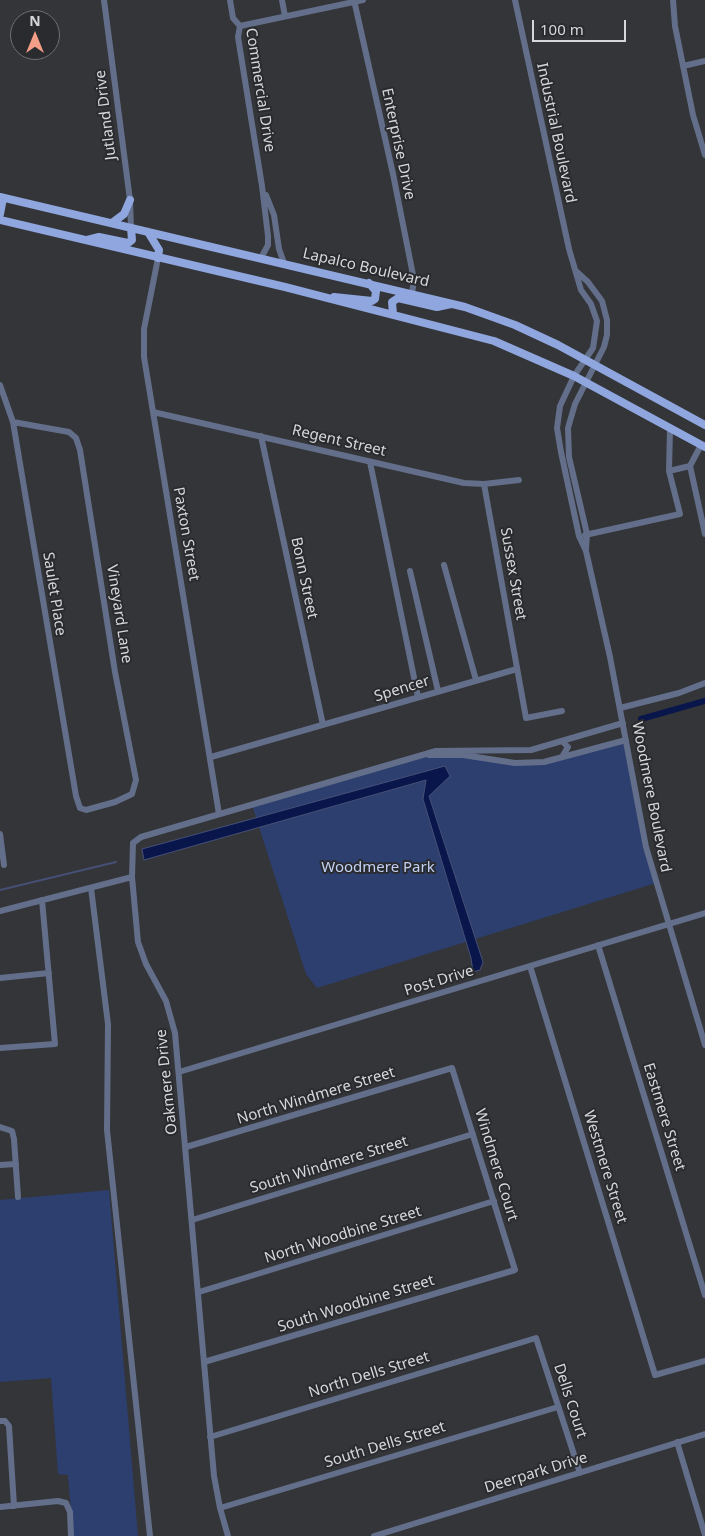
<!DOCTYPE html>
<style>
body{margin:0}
#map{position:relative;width:705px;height:1536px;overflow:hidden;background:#343539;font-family:"Noto Sans",sans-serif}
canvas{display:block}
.north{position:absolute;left:10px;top:10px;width:50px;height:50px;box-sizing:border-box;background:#2a2b2f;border:1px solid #6f7073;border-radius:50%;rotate:0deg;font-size:14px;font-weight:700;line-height:20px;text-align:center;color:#d6d7d9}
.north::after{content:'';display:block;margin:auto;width:18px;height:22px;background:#f49e88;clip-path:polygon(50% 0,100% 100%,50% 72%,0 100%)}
.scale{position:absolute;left:532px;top:20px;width:94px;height:22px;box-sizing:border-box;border:2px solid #d6d7d9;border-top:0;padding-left:6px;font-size:15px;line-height:18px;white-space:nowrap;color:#d6d7d9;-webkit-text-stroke:4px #2a2b2f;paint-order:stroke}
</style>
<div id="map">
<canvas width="705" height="1536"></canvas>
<div class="north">N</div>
<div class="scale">100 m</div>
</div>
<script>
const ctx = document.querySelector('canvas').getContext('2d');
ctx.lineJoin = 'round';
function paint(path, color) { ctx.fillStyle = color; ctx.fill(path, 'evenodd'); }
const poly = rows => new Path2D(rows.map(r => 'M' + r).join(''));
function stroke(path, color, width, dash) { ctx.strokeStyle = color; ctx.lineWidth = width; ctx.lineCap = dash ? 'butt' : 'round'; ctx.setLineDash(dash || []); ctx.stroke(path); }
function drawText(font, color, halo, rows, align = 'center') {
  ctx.font = font + ' "Noto Sans",sans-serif'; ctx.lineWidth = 4; ctx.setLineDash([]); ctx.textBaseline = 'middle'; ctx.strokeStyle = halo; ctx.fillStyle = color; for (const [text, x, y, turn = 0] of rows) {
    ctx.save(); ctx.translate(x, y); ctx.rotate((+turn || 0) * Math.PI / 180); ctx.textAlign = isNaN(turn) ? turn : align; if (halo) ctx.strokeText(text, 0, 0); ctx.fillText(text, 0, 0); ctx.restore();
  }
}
const green = poly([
 [626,740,656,883,317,988,306,974,252,805,401,761,437,755,530,763],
 [109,1190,138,1536,73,1536,68,1475,58,1474,51,1378,0,1382,0,1200]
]);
const water = poly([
 [445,766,450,776,429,796,483,962,480,970,473,972,471,958,423,799,426,780,144,860,142,849,445,766]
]);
const stream = poly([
 [0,890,116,862]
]);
const canal = poly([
 [641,719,705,701]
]);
const minor = poly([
 [104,0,130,200,131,228],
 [230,0,233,18,240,26],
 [282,0,285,16],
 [354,0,393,174,414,280,412,293],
 [515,0,569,249,581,290,591,304,597,321,593,348,574,376,560,406,557,428,561,452,579,536,586,551,610,657,646,847,705,1045],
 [673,0,675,26,693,115,705,155],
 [240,26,238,37,262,186,268,236,268,245,261,258],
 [240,26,363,0],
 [683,66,705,61],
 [266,195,274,215,279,249,284,263],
 [158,258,144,329,144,357,219,814],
 [577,272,588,282,602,301,607,320,607,335,604,347,575,404,568,428,569,457,587,534,586,549],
 [0,385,13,422,76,796,80,808,86,810,115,802,132,794,136,780,115,672,80,450,76,438,69,432,13,422],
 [153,412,464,483,484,484,519,480],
 [261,436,323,725],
 [370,462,418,697],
 [690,466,701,445],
 [669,471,690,466,705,534],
 [484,484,526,718,562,711],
 [585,535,680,514,669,471,670,429],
 [444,565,476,680],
 [410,571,438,691],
 [620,708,679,693,705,683],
 [429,755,463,755,515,763,544,762,626,740],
 [211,757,517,669],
 [562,757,568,747,562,741],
 [0,834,4,865],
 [91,888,108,1024,107,1130,150,1536],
 [0,911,132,877],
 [598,945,705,1295],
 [530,966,655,1375,705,1361],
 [0,978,49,973],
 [0,1048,55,1044,42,900],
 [179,1072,705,913],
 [0,1127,12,1131,14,1139,18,1197],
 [186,1147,452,1068,515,1270,204,1362],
 [0,1165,16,1164],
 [192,1220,473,1134],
 [199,1292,494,1201],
 [0,1421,5,1421,9,1426,14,1506],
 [210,1437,536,1338,580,1473],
 [677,1442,705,1535],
 [0,1507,58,1501,66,1503,70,1512,71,1536],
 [220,1508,558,1407],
 [228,1536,220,1508,214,1476,175,1033,166,1001,146,964,138,942,132,877,133,843,141,837,436,751,531,750,623,723],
 [374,1536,705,1434]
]);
const major = poly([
 [0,197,465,307,515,325,558,345,705,425],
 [0,214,3,198],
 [0,220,285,287,494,341,574,376,705,447],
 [112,223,124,214,130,200],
 [148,232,159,250,158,258],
 [87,240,99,237,128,243,132,240,131,228],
 [334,297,372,301,375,299,376,291,369,283],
 [393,314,392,302,398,298,437,307,451,304]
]);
const streetNames = [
 ["Commercial Drive",260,90,81],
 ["Jutland Drive",106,115,-97],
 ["Industrial Boulevard",556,133,78],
 ["Enterprise Drive",398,144,78],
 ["Lapalco Boulevard",366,268,13],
 ["Regent Street",339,441,13],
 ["Paxton Street",186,534,80],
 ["Sussex Street",513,574,80],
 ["Bonn Street",304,578,78],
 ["Saulet Place",54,594,81],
 ["Vineyard Lane",119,614,81],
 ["Spencer",402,689,-17],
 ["Woodmere Boulevard",651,797,79],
 ["Post Drive",439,981,-17],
 ["Oakmere Drive",167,1082,-96],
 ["North Windmere Street",316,1096,-17],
 ["Eastmere Street",664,1117,73],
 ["South Windmere Street",329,1165,-17],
 ["Windmere Court",496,1165,73],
 ["Westmere Street",605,1167,73],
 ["North Woodbine Street",343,1235,-17],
 ["South Woodbine Street",356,1304,-17],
 ["North Dells Street",369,1375,-17],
 ["Dells Court",570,1401,72],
 ["South Dells Street",385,1445,-17],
 ["Deerpark Drive",536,1473,-17]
];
const parkNames = [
 ["Woodmere Park",378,868]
];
paint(green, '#2d3f6f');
paint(water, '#09164c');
stroke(water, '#465076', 1);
stroke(stream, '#465076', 2);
stroke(canal, '#09164c', 6);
stroke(minor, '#636f8a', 6);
stroke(major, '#8fa6de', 8);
drawText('15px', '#d6d7d9', '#2a2b2f', streetNames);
drawText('15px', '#c2d1f4', '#2a2b2f', parkNames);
</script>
